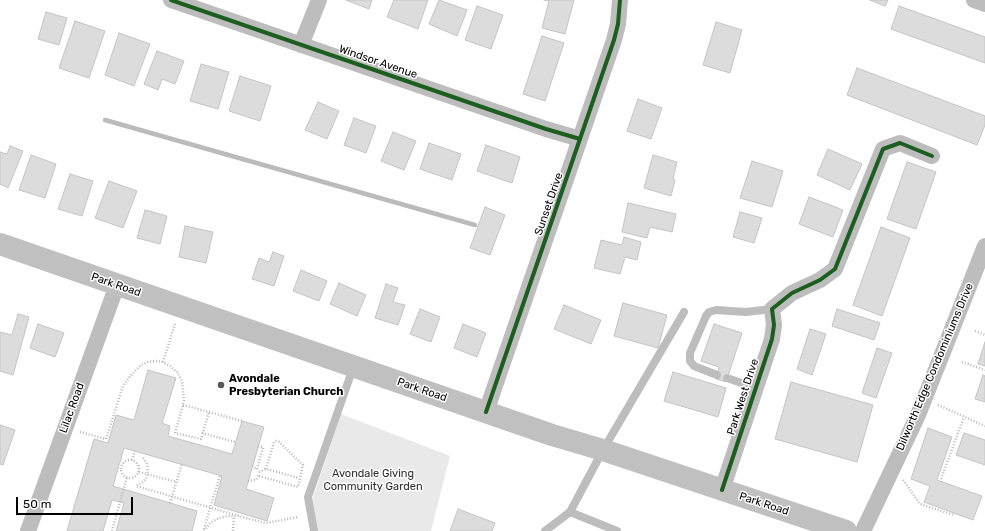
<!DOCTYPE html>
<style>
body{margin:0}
#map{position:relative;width:985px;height:531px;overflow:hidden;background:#fff;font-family:Rubik,sans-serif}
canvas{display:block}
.scale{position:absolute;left:16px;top:497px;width:117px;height:18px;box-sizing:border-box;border:2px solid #000;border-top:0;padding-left:5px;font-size:12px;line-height:14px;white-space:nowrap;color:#000;-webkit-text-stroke:3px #fff;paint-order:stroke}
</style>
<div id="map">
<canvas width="985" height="531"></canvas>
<div class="scale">50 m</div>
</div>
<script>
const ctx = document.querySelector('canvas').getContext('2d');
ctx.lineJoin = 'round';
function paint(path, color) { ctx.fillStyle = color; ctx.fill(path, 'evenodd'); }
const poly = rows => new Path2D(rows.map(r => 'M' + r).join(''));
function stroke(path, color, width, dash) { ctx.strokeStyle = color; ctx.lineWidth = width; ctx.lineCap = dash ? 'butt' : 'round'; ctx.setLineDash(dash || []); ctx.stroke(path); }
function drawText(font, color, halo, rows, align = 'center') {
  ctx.font = font + ' Rubik,sans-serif'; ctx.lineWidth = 3; ctx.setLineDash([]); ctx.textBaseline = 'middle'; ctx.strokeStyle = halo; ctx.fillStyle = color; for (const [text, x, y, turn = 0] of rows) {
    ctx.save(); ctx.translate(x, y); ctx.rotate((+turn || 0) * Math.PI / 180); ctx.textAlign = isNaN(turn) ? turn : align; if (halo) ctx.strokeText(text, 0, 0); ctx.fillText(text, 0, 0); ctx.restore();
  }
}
const green = poly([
 [341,414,450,456,431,531,316,531,313,498]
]);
const stream = poly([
 [105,120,475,225]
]);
const building = poly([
 [346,0,372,0,369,9,346,0],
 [394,0,428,0,418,29,387,17,394,0],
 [439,0,467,10,457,36,429,24,439,0],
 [544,0,574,0,565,34,542,28,549,1,544,0],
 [870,0,888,0,885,6,870,0],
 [477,6,503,15,491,49,465,40,477,6],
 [899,6,985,37,985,63,891,29,899,6],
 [46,12,67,18,59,45,38,39,46,12],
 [75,21,105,31,89,78,59,68,75,21],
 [716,22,742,30,730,73,703,65,716,22],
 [119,33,150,44,134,86,105,75,119,33],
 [542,36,564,43,545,101,523,94,542,36],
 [157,51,184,61,175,84,162,79,158,90,144,84,157,51],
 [201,64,229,72,218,109,190,101,201,64],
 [857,68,985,116,985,125,977,145,847,95,857,68],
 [240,76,271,86,260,121,229,111,240,76],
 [638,99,662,108,651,139,627,131,638,99],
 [318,102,339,111,327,139,305,130,318,102],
 [354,118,376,126,366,153,344,145,354,118],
 [393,132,416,141,404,170,381,161,393,132],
 [429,143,461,154,452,180,420,169,429,143],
 [486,145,520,157,512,183,477,171,486,145],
 [10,146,23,151,8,188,0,184,0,152,7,154,10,146],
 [828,149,862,164,850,190,817,175,828,149],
 [31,155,56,164,45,198,19,190,31,155],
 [653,155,677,162,673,179,675,180,671,196,644,188,653,155],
 [752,161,783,171,772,207,740,198,752,161],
 [907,162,936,172,916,229,887,219,907,162],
 [70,174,93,181,82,216,58,209,70,174],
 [109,181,137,191,123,228,95,218,109,181],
 [809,197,843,210,833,237,799,224,809,197],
 [628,203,676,214,672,232,650,227,647,238,622,232,628,203],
 [485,207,505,215,490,255,470,248,485,207],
 [145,210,167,216,160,244,137,238,145,210],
 [740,212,762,218,754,243,733,237,740,212],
 [185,226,213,232,206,263,179,257,185,226],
 [881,227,910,238,882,316,853,305,881,227],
 [624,237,641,242,637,260,625,257,620,274,594,268,601,240,622,245,624,237],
 [273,252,284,256,274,286,252,279,259,258,269,262,273,252],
 [301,270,327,281,319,301,293,291,301,270],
 [339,283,366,295,357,316,330,304,339,283],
 [386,284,398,288,393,302,405,305,398,325,375,318,386,284],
 [623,303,667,315,658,348,614,336,623,303],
 [564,305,601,320,591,344,554,329,564,305],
 [420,309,440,317,431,342,410,334,420,309],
 [837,309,880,323,874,340,832,326,837,309],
 [18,314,29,317,13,375,0,371,0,332,12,335,18,314],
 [38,324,64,333,55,357,30,348,38,324],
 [463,324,486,333,477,357,454,348,463,324],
 [714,324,742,333,726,382,716,379,719,367,701,361,714,324],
 [810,329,826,334,812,375,797,369,810,329],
 [985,342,985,366,978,364,985,342],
 [877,348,892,353,876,398,862,393,877,348],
 [148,370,176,378,162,423,170,426,168,436,232,454,242,421,264,427,246,489,274,498,267,521,214,505,222,476,124,448,113,486,197,511,192,531,116,531,124,503,112,500,103,531,67,531,94,439,108,443,116,415,134,420,148,370],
 [673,372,726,388,718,417,664,401,673,372],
 [983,375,985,376,985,402,975,399,983,375],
 [791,382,873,405,857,462,775,439,791,382],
 [0,425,15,430,3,465,0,464,0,425],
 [928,428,952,437,937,480,982,496,973,520,924,502,930,486,911,479,928,428],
 [964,433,985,440,985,465,956,455,964,433],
 [458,509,495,523,492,531,450,531,458,509]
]);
const path = poly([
 [975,331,985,335],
 [163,362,175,324],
 [962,362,985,370],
 [183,405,242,421],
 [938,405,985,426],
 [80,432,106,439,123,386,132,374,140,366,147,362,157,361,163,362,170,366,177,372,182,381,184,401,175,433,201,439,209,412],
 [202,433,235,442],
 [143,458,147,464,148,474,146,479,143,482,136,486,239,516],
 [132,460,135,451],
 '121 469a9 9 0 1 1 18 0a9 9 0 1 1-18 0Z',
 [252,466,257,469],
 [257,469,263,447,258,446],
 [139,472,177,482],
 [259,472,266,469,299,478],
 [259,476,298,487,303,465,279,442,276,441,274,442,266,469],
 [941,479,964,417],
 [903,480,920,504,954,515],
 [248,481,256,480,259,474],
 [170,503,182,464],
 [204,529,220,475],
 [112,531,127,477],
 [204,531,210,523,219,518,228,516,239,516,265,523,299,517],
 [233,531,234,516]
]);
const service = poly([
 [717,375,694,366,690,361,690,353,706,316,709,312,716,310,746,312,772,309],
 [727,378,756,388],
 [570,512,603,450,684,312],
 [314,531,308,497,353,368],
 [545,531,570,512,617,531]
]);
const minor = poly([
 [171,0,546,129,580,139],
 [974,0,985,4],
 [301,45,319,0],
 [486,412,614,40,618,24,620,0],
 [722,490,772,339,774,325,772,309,792,293,820,280,835,269,883,149,900,143,932,156],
 [28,531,117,285],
 [863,531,918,415,985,246]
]);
const secondary = poly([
 [0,244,552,435,603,450,846,531]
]);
const cycleway = poly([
 [171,0,546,129,580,139],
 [486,412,614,40,618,24,620,0],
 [722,490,772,339,774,325,772,309,792,293,820,280,835,269,883,149,900,143,932,156]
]);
const markers = [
 [221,385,4,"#595959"]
];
const streetNames = [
 ["Windsor Avenue",378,62,19],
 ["Sunset Drive",549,204,-71],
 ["Park Road",116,285,19],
 ["Dilworth Edge Condominiums Drive",935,367,-67],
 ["Park Road",422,390,19],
 ["Park West Drive",743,397,-72],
 ["Lilac Road",72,408,-70],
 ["Park Road",764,504,18]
];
const poiNames = [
 ["Avondale",229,379],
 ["Presbyterian Church",229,392]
];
const parkNames = [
 ["Avondale Giving",373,474],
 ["Community Garden",373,487]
];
paint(green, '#e9e9e9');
stroke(stream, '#bbb', 4.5);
paint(building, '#dcdcdc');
stroke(building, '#c4c4c4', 1);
stroke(path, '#b8b8b8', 2.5, [1, 2]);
stroke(service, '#bdbdbd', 8);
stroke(minor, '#bdbdbd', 16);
stroke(secondary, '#c0c0c0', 22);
stroke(cycleway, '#1b5e20', 4);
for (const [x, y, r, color] of markers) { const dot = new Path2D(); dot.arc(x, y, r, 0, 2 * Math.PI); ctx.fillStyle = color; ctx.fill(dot); stroke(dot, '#fff', 1.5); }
drawText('11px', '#000', '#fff', streetNames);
drawText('bold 11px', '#000', '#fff', poiNames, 'left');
drawText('11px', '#2e2e2e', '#fff', parkNames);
</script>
